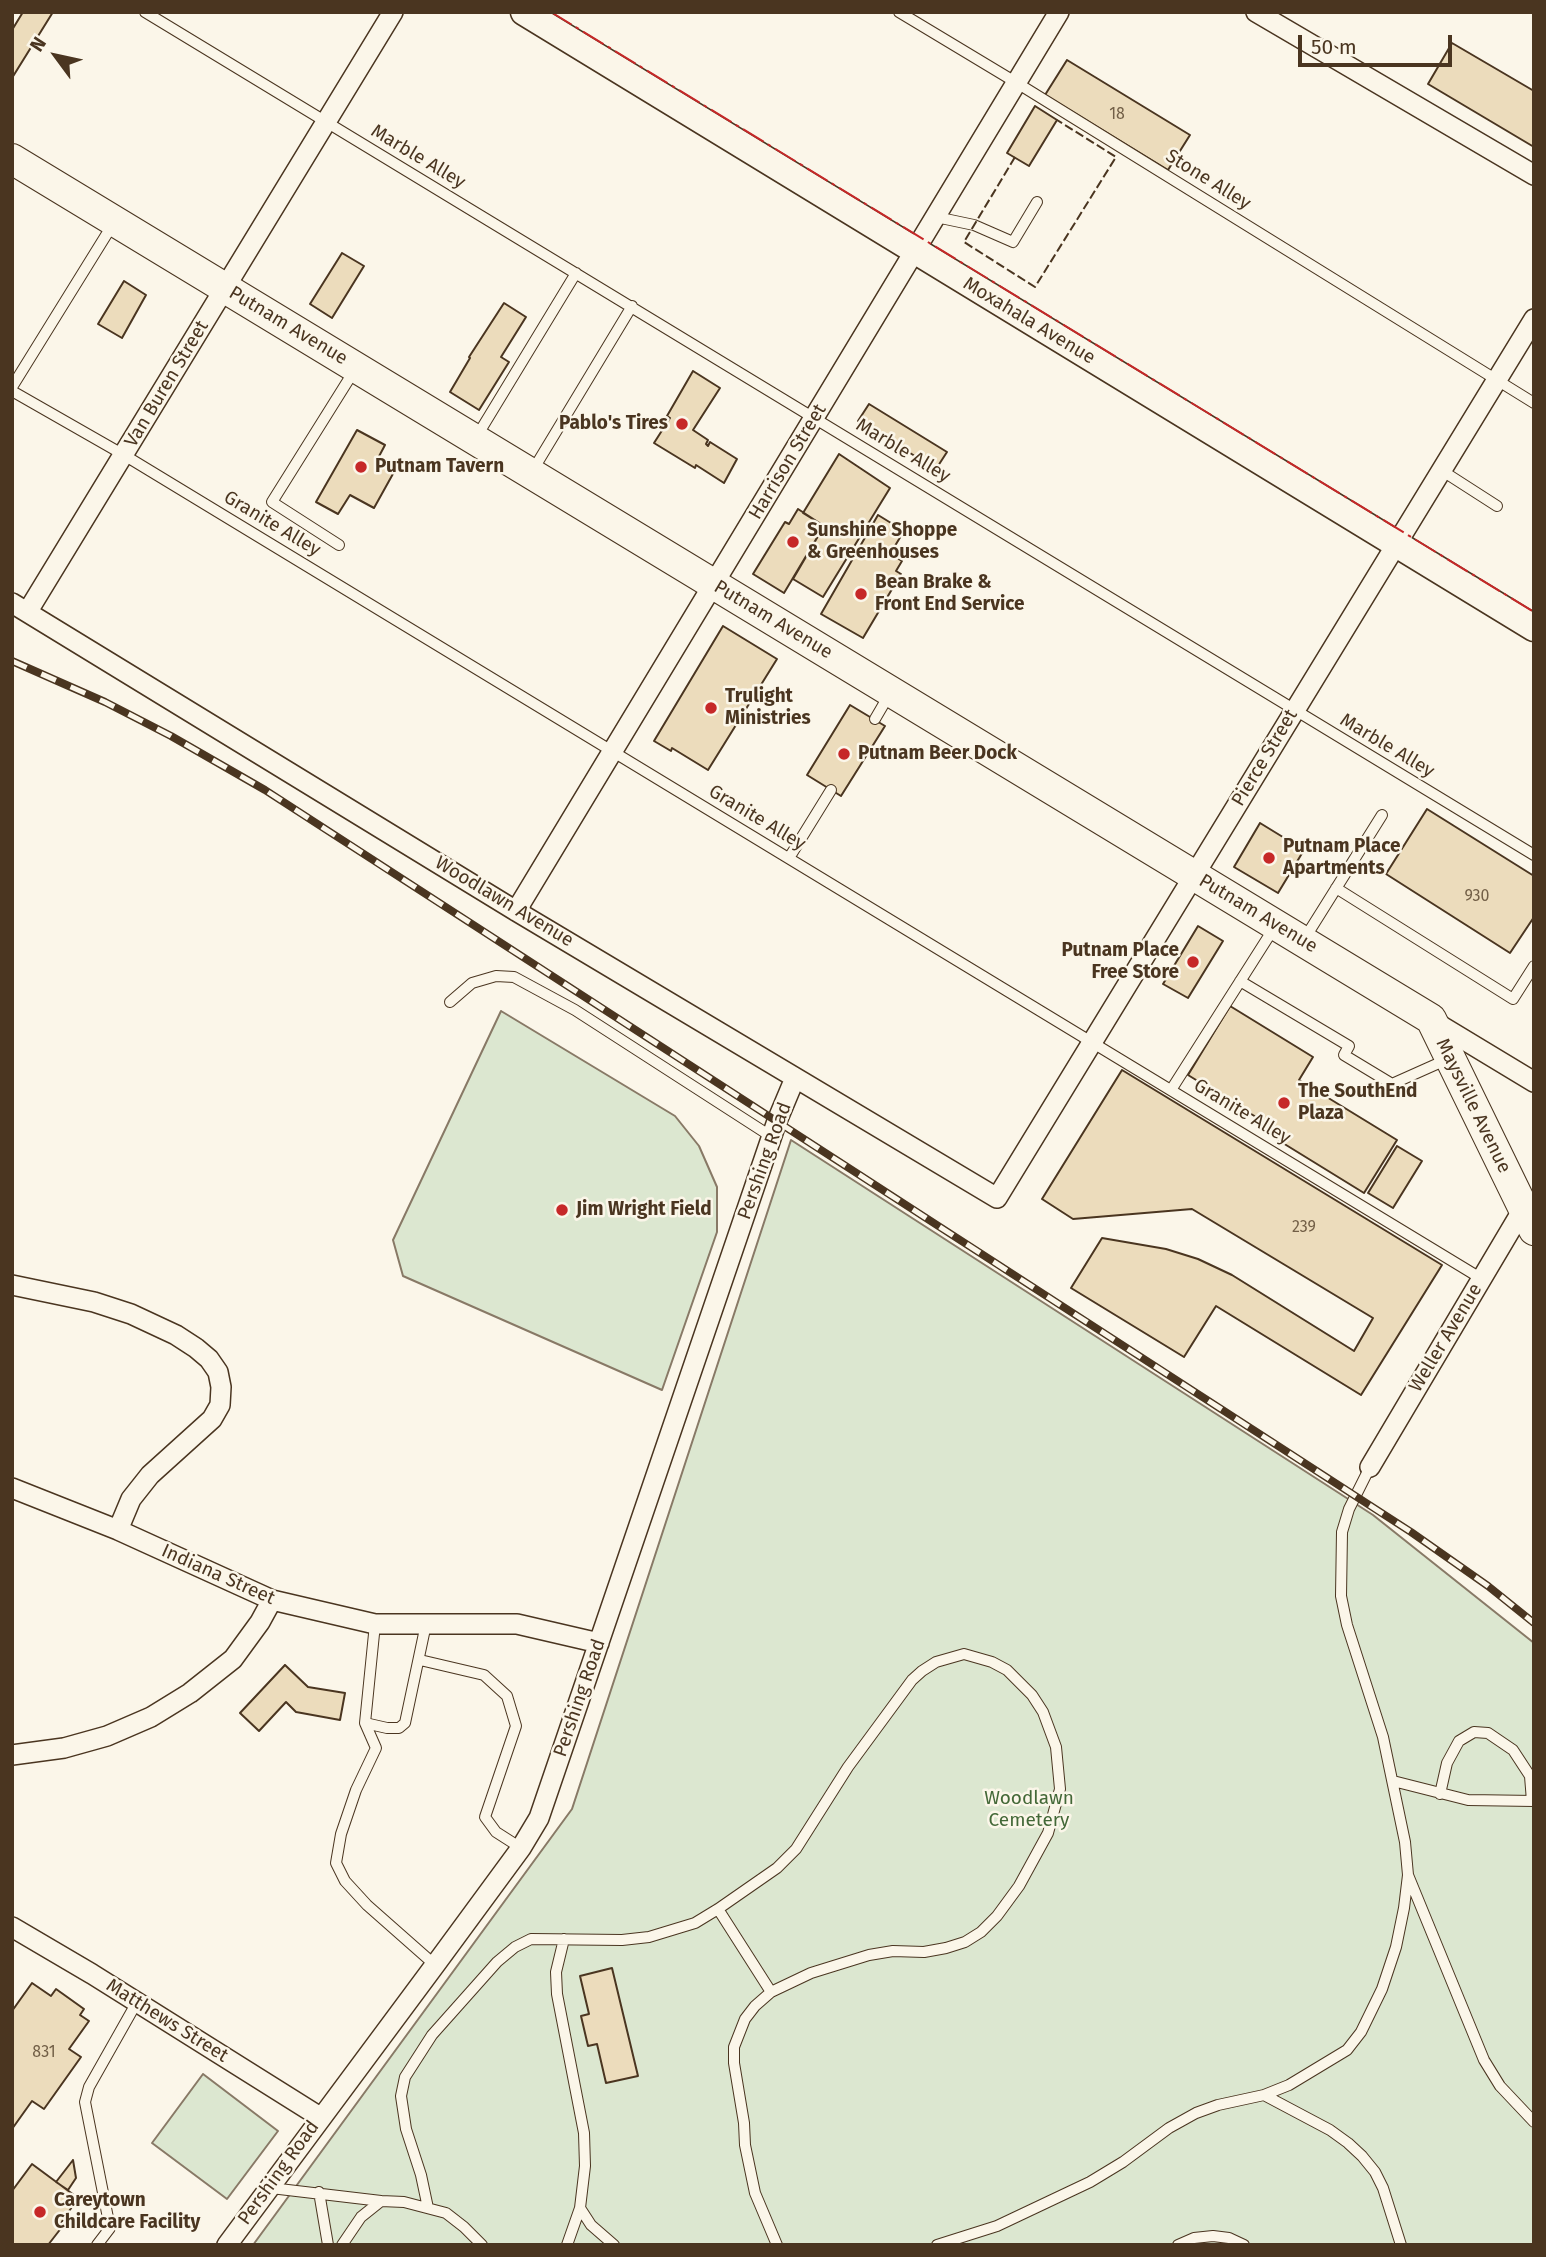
<!DOCTYPE html>
<style>
body{margin:0}
#map{position:relative;width:1546px;height:2257px;overflow:hidden;background:#fbf6e9;font-family:"Fira Sans",sans-serif}
canvas{display:block}
.frame{position:absolute;inset:0;border:14px solid #4a3520;pointer-events:none}
.north{position:absolute;left:21px;top:21px;width:70px;height:70px;-webkit-text-stroke:5px #fbf6e9;paint-order:stroke;rotate:303deg;font-size:19px;font-weight:700;line-height:28px;text-align:center;color:#4a3520}
.north::after{content:'';display:block;margin:auto;width:24px;height:32px;background:#4a3520;clip-path:polygon(50% 0,100% 100%,50% 72%,0 100%)}
.scale{position:absolute;left:1298px;top:35px;width:154px;height:32px;box-sizing:border-box;border:4px solid #4a3520;border-top:0;padding-left:9px;font-size:21px;line-height:24px;white-space:nowrap;color:#4a3520;-webkit-text-stroke:5px #fbf6e9;paint-order:stroke}
</style>
<div id="map">
<canvas width="1546" height="2257"></canvas>
<div class="frame"></div>
<div class="north">N</div>
<div class="scale">50 m</div>
</div>
<script>
const ctx = document.querySelector('canvas').getContext('2d');
ctx.lineJoin = 'round';
function paint(path, color) { ctx.fillStyle = color; ctx.fill(path, 'evenodd'); }
const poly = rows => new Path2D(rows.map(r => 'M' + r).join(''));
function stroke(path, color, width, dash) { ctx.strokeStyle = color; ctx.lineWidth = width; ctx.lineCap = dash ? 'butt' : 'round'; ctx.setLineDash(dash || []); ctx.stroke(path); }
function drawText(font, color, halo, rows, align = 'center') {
  ctx.font = font + ' "Fira Sans",sans-serif'; ctx.lineWidth = 5; ctx.setLineDash([]); ctx.textBaseline = 'middle'; ctx.strokeStyle = halo; ctx.fillStyle = color; for (const [text, x, y, turn = 0] of rows) {
    ctx.save(); ctx.translate(x, y); ctx.rotate((+turn || 0) * Math.PI / 180); ctx.textAlign = isNaN(turn) ? turn : align; if (halo) ctx.strokeText(text, 0, 0); ctx.fillText(text, 0, 0); ctx.restore();
  }
}
const green = poly([
 [501,1011,675,1116,699,1146,717,1187,717,1232,662,1390,403,1276,393,1240,501,1011],
 [791,1140,1373,1515,1534,1643,1534,2245,253,2245,572,1809,791,1140],
 [203,2074,278,2131,227,2199,152,2143,203,2074]
]);
const building = poly([
 [23,12,53,12,12,78,12,30,23,12],
 [1452,43,1534,91,1534,147,1428,84,1452,43],
 [1067,60,1190,135,1168,170,1045,95,1067,60],
 [1035,106,1057,120,1029,166,1007,153,1035,106],
 [342,253,364,266,332,318,310,304,342,253],
 [124,281,146,295,122,338,98,324,124,281],
 [504,303,526,317,501,357,509,362,479,410,450,392,470,358,469,357,504,303],
 [693,371,720,388,693,430,708,440,706,444,708,446,710,442,737,459,724,483,696,465,695,468,654,443,670,418,667,416,693,371],
 [869,404,947,452,936,469,858,421,869,404],
 [357,430,385,445,376,462,394,472,374,508,350,495,338,514,316,502,357,430],
 [839,454,890,488,823,597,793,579,824,526,803,513,839,454],
 [798,509,824,526,784,593,753,574,785,522,789,524,798,509],
 [878,515,904,531,890,554,902,561,896,571,901,574,863,638,821,614,878,515],
 [723,626,777,659,708,770,672,748,671,751,654,741,723,626],
 [850,705,885,726,841,796,807,775,850,705],
 [1427,809,1534,876,1534,917,1510,953,1386,874,1427,809],
 [1260,823,1304,850,1278,893,1234,867,1260,823],
 [1198,926,1223,941,1188,998,1163,984,1198,926],
 [1230,1006,1313,1057,1299,1080,1397,1140,1364,1193,1265,1132,1269,1125,1188,1075,1230,1006],
 [1122,1070,1442,1265,1361,1395,1216,1306,1184,1357,1071,1288,1102,1238,1166,1249,1198,1259,1232,1275,1354,1351,1373,1318,1192,1209,1073,1219,1042,1199,1122,1070],
 [1397,1146,1422,1161,1393,1208,1368,1193,1397,1146],
 [285,1665,308,1687,345,1693,340,1720,296,1712,286,1702,259,1731,240,1713,285,1665],
 [612,1968,638,2076,606,2083,597,2044,588,2046,581,2016,589,2014,580,1976,612,1968],
 [32,1983,51,1996,56,1989,84,2009,80,2015,89,2021,69,2049,81,2057,44,2109,32,2101,12,2129,12,2011,32,1983],
 [73,2160,76,2178,68,2190,56,2182,73,2160],
 [32,2164,78,2198,59,2226,62,2227,48,2245,12,2245,12,2191,32,2164]
]);
const lane = poly([
 [145,12,1534,855],
 [899,12,1017,83,1534,403],
 [936,217,974,225,1013,242,1037,202],
 [12,387,113,224],
 [12,391,124,455,1482,1279],
 [477,436,576,273],
 [533,470,632,306],
 [1441,470,1497,506],
 [339,545,272,502,354,371],
 [875,719,889,695],
 [789,858,831,790],
 [1336,888,1513,999,1534,966],
 [1305,938,1382,815],
 [1240,981,1349,1046,1344,1055,1392,1084,1448,1059],
 [450,1002,472,983,496,976,514,977,575,1010,772,1137],
 [1171,1090,1274,928],
 [375,1624,365,1723,376,1748,356,1790,341,1834,336,1863,345,1881,367,1905,435,1965],
 [420,1660,484,1675,507,1696,516,1726,485,1817,496,1832,521,1848],
 [365,1723,387,1728,399,1728,405,1723,426,1624],
 [1393,1781,1468,1800,1534,1801],
 [1440,1794,1447,1763,1459,1741,1474,1732,1488,1733,1513,1750,1530,1776,1532,1801],
 [1408,1875,1484,2060,1500,2086,1534,2122],
 [718,1909,771,1992],
 [564,1939,556,1972,557,1994,584,2133,585,2166,580,2208,567,2245],
 [1264,2095,1330,2130,1348,2143,1362,2156,1375,2172,1383,2188,1401,2245],
 [271,2188,381,2201],
 [319,2192,328,2245],
 [428,2208,421,2175,406,2129,401,2096,405,2077,432,2035,497,1962,515,1947,531,1939,622,1940,649,1937,695,1923,718,1909,777,1868,796,1849,848,1767,912,1680,922,1671,936,1662,964,1654,992,1662,1007,1670,1032,1695,1043,1712,1056,1747,1060,1789,1048,1833,1019,1886,997,1916,981,1932,965,1942,946,1948,924,1952,893,1951,869,1955,811,1973,771,1992,755,2006,745,2019,734,2047,734,2063,744,2123,745,2145,755,2193,777,2245],
 [580,2208,591,2225,614,2245],
 [97,2245,110,2228,85,2102,89,2087,137,2002],
 [342,2245,361,2217,381,2201,404,2202,446,2213,464,2227,482,2245],
 [937,2245,997,2226,1090,2182,1123,2162,1169,2128,1196,2113,1218,2105,1264,2095,1289,2085,1347,2050,1361,2032,1382,1989,1396,1947,1404,1908,1408,1875,1405,1842,1383,1737,1347,1625,1341,1596,1342,1532,1349,1509,1370,1467],
 [1178,2245,1194,2238,1213,2236,1229,2238,1244,2245]
]);
const street = poly([
 [1256,12,1534,175],
 [12,603,516,911,997,1198,1534,319],
 [28,611,393,12],
 [516,911,1059,12],
 [1433,1021,1534,1082],
 [12,1285,94,1302,131,1314,176,1335,196,1348,209,1359,218,1372,221,1387,220,1405,212,1419,150,1475,131,1499,118,1530],
 [1370,1467,1523,1209],
 [12,1488,118,1530,272,1600,375,1624,517,1624,599,1643],
 [12,1755,64,1748,107,1736,151,1717,190,1693,233,1659,260,1622,272,1600],
 [12,1927,92,1974,320,2117],
 [227,2245,435,1965,521,1848,539,1818,777,1121,795,1078]
]);
const secondary = poly([
 [524,12,1534,628]
]);
const primary = poly([
 [12,159,1431,1019,1534,1230]
]);
const rail = poly([
 [12,661,105,702,171,736,265,790,1411,1532,1488,1586,1534,1623]
]);
const fence = poly([
 [1015,157,964,242,1035,287,1116,157,1057,120]
]);
const power = poly([
 [551,12,1534,612]
]);
const markers = [
 [682,424,7,"#c62828"],
 [361,467,7,"#c62828"],
 [793,542,7,"#c62828"],
 [861,594,7,"#c62828"],
 [711,708,7,"#c62828"],
 [844,754,7,"#c62828"],
 [1269,858,7,"#c62828"],
 [1193,962,7,"#c62828"],
 [1284,1103,7,"#c62828"],
 [562,1210,7,"#c62828"],
 [40,2212,7,"#c62828"]
];
const numberNames = [
 ["18",1117,115],
 ["930",1477,897],
 ["239",1304,1228],
 ["831",44,2053]
];
const streetNames = [
 ["Marble Alley",418,157,31],
 ["Stone Alley",1208,180,32],
 ["Moxahala Avenue",1029,321,31],
 ["Putnam Avenue",288,326,31],
 ["Van Buren Street",167,384,-59],
 ["Marble Alley",903,451,31],
 ["Harrison Street",788,462,-59],
 ["Granite Alley",272,524,31],
 ["Putnam Avenue",773,620,31],
 ["Marble Alley",1387,746,31],
 ["Pierce Street",1265,758,-59],
 ["Granite Alley",757,818,31],
 ["Woodlawn Avenue",504,902,31],
 ["Putnam Avenue",1258,914,31],
 ["Maysville Avenue",1473,1106,64],
 ["Granite Alley",1242,1112,31],
 ["Pershing Road",765,1161,-70],
 ["Weller Avenue",1446,1338,-59],
 ["Indiana Street",218,1575,24],
 ["Pershing Road",580,1698,-71],
 ["Matthews Street",167,2021,32],
 ["Pershing Road",279,2173,-54]
];
const poiNames = [
 ["Pablo's Tires",668,424,"right"],
 ["Putnam Tavern",375,467],
 ["Sunshine Shoppe",807,531],
 ["& Greenhouses",807,553],
 ["Bean Brake &",875,583],
 ["Front End Service",875,605],
 ["Trulight",725,697],
 ["Ministries",725,719],
 ["Putnam Beer Dock",858,754],
 ["Putnam Place",1283,847],
 ["Apartments",1283,869],
 ["Putnam Place",1179,951,"right"],
 ["Free Store",1179,973,"right"],
 ["The SouthEnd",1298,1092],
 ["Plaza",1298,1114],
 ["Jim Wright Field",576,1210],
 ["Careytown",54,2201],
 ["Childcare Facility",54,2223]
];
const parkNames = [
 ["Woodlawn",1029,1799],
 ["Cemetery",1029,1821]
];
paint(green, '#dce7d0');
stroke(green, '#887966', 2);
paint(building, '#ecdcbc');
stroke(building, '#4a3520', 2);
stroke(lane, '#4a3520', 12);
stroke(street, '#4a3520', 22);
stroke(secondary, '#4a3520', 29);
stroke(primary, '#4a3520', 32);
stroke(lane, '#fbf6e9', 10);
stroke(street, '#fbf6e9', 19);
stroke(secondary, '#fbf6e9', 26);
stroke(primary, '#fbf6e9', 30);
stroke(rail, '#4a3520', 8);
stroke(rail, '#fbf6e9', 5, [16]);
stroke(fence, '#4a3520', 2, [9, 3.5]);
stroke(power, '#c62828', 2, [24, 5, 3.5, 5]);
for (const [x, y, r, color] of markers) { const dot = new Path2D(); dot.arc(x, y, r, 0, 2 * Math.PI); ctx.fillStyle = color; ctx.fill(dot); stroke(dot, '#fbf6e9', 2.5); }
drawText('16px', '#725f47', null, numberNames);
drawText('19px', '#4a3520', '#fbf6e9', streetNames);
drawText('bold 19px', '#4a3520', '#fbf6e9', poiNames, 'left');
drawText('19px', '#436837', '#fbf6e9', parkNames);
</script>
